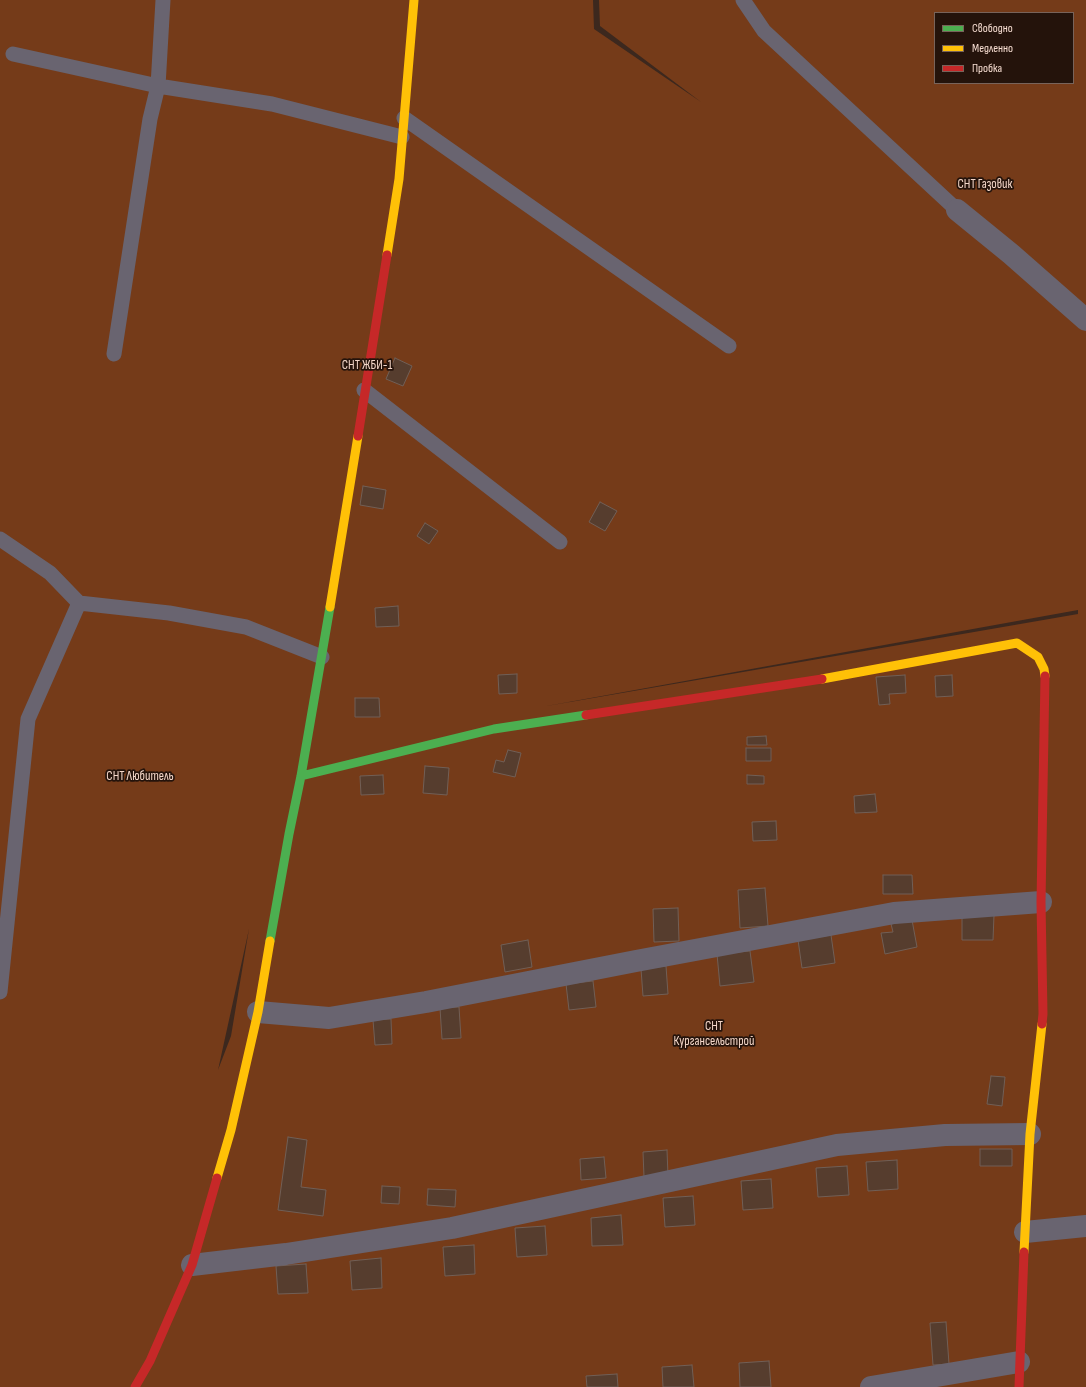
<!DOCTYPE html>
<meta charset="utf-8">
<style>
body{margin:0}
#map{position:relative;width:1086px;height:1387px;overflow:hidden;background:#3c281e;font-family:"Sofia Sans Condensed",sans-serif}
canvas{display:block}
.legend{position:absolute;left:934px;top:12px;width:140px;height:72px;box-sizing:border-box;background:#24130b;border:1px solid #78635a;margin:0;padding:5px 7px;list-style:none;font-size:12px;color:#f5dcd0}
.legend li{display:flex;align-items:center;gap:8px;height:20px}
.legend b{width:20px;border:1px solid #78635a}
</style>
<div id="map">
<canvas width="1086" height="1387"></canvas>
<ul class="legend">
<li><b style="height:5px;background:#4caf50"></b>Свободно</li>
<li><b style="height:5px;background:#ffc107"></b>Медленно</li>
<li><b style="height:5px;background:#c62828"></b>Пробка</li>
</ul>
</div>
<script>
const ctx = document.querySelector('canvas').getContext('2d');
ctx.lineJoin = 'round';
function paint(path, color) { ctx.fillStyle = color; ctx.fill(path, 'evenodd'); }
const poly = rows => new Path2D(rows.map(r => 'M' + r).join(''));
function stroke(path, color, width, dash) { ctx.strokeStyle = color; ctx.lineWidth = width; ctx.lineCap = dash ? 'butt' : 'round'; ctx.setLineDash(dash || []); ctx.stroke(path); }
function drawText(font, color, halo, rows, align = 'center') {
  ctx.font = font + ' "Sofia Sans Condensed",sans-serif'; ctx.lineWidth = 3.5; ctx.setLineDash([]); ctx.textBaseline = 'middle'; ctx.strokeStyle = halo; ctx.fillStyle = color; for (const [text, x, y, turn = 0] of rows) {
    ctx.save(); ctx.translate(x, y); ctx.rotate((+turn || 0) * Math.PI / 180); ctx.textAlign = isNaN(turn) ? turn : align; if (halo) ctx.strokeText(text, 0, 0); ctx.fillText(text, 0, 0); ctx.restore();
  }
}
const green = poly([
 [0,0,593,0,594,29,701,102,600,26,599,0,1086,0,1086,1387,0,1387],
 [935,13,1073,13,1073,83,935,83],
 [1078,610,1078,614,541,707],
 [249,929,231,1036,218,1070]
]);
const building = poly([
 [395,358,412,366,403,386,386,379,395,358],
 [363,486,386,490,383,509,360,505,363,486],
 [600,502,617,511,605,531,589,522,600,502],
 [425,523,438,531,429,544,417,536,425,523],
 [398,606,399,626,376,627,375,608,398,606],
 [517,674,517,693,499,694,498,675,517,674],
 [905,675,906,693,889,694,890,704,879,705,876,677,905,675],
 [952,675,953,696,936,697,935,676,952,675],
 [355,698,379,698,380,717,355,717,355,698],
 [766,736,767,745,747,745,747,737,766,736],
 [746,748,771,748,771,761,746,761,746,748],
 [508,750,521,753,515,777,493,772,496,760,504,762,508,750],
 [425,766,449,768,447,795,423,793,425,766],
 [383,775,384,794,361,795,360,776,383,775],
 [747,775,764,776,764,784,747,784,747,775],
 [875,794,877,812,855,813,854,796,875,794],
 [776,821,777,840,753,841,752,822,776,821],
 [883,875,912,875,913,894,883,894,883,875],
 [765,888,768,926,740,928,738,890,765,888],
 [678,908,679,941,654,942,653,909,678,908],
 [962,914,994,915,993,940,962,940,962,914],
 [912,920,917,947,885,954,881,933,893,932,891,924,912,920],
 [831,935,835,963,802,968,798,940,831,935],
 [528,940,532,967,505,972,501,945,528,940],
 [750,951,754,982,720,986,717,954,750,951],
 [666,966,668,994,643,996,641,969,666,966],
 [593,981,596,1007,569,1010,566,984,593,981],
 [459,1007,461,1038,442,1039,440,1008,459,1007],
 [391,1019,392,1044,375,1045,373,1020,391,1019],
 [991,1076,1005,1077,1002,1106,987,1104,991,1076],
 [288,1137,307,1140,301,1187,326,1190,323,1216,278,1210,288,1137],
 [980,1149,1012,1149,1012,1166,980,1166,980,1149],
 [667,1150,668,1176,644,1177,643,1152,667,1150],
 [604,1157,606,1178,581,1180,580,1159,604,1157],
 [897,1160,898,1189,868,1191,866,1162,897,1160],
 [847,1166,849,1195,818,1197,816,1168,847,1166],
 [771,1179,773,1208,743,1210,741,1181,771,1179],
 [382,1186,400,1187,399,1204,381,1203,382,1186],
 [428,1189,456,1190,455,1207,427,1205,428,1189],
 [693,1196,695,1225,665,1227,663,1198,693,1196],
 [621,1215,623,1245,592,1246,591,1218,621,1215],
 [545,1226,547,1255,517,1257,515,1228,545,1226],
 [474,1245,475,1274,445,1276,443,1247,474,1245],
 [381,1258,382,1288,352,1290,350,1261,381,1258],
 [306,1264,308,1293,278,1294,276,1266,306,1264],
 [946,1322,949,1364,933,1365,930,1323,946,1322],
 [769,1361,771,1387,740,1387,739,1363,769,1361],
 [692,1365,694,1387,663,1387,662,1367,692,1365],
 [617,1374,618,1387,587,1387,586,1376,617,1374]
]);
const lane = poly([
 [743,0,764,31,957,210],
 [13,54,158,86,272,104,402,137],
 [404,118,729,346],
 [114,354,150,119,158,86,163,0],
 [364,390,560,542],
 [0,539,50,573,79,603,28,719,0,992],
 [79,603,169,613,246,627,322,657]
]);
const street = poly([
 [957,210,1011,254,1086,320],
 [258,1012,329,1018,426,1002,636,961,894,913,1041,902],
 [1025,1232,1086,1226],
 [192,1265,286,1254,452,1228,837,1145,945,1135,1030,1134],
 [871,1387,1019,1362]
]);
const fast = poly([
 [301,776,494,729,586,715],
 [270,941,289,834,301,776,330,607]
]);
const slow = poly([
 [387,255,399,179,414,0],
 [330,607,358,436],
 [822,679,1017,643,1038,657,1044,669,1045,676],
 [217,1178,231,1130,258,1012,270,941],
 [1024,1252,1030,1134,1042,1024]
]);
const jam = poly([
 [358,436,387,255],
 [586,715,822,679],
 [1042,1024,1043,1014,1041,902,1045,676],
 [135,1387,150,1361,192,1265,217,1178],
 [1019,1387,1024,1252]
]);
const parkNames = [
 ["СНТ Газовик",985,185],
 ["СНТ ЖБИ-1",367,366],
 ["СНТ Любитель",140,777],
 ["СНТ",714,1027],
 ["Кургансельстрой",714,1042]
];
paint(green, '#753b19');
paint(building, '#563d2e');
stroke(building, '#715f56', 1);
stroke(lane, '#696470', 15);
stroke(street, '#696470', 22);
stroke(fast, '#4caf50', 9);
stroke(slow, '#ffc107', 9);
stroke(jam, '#c62828', 9);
drawText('13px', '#f4d7c9', '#24130b', parkNames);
</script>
